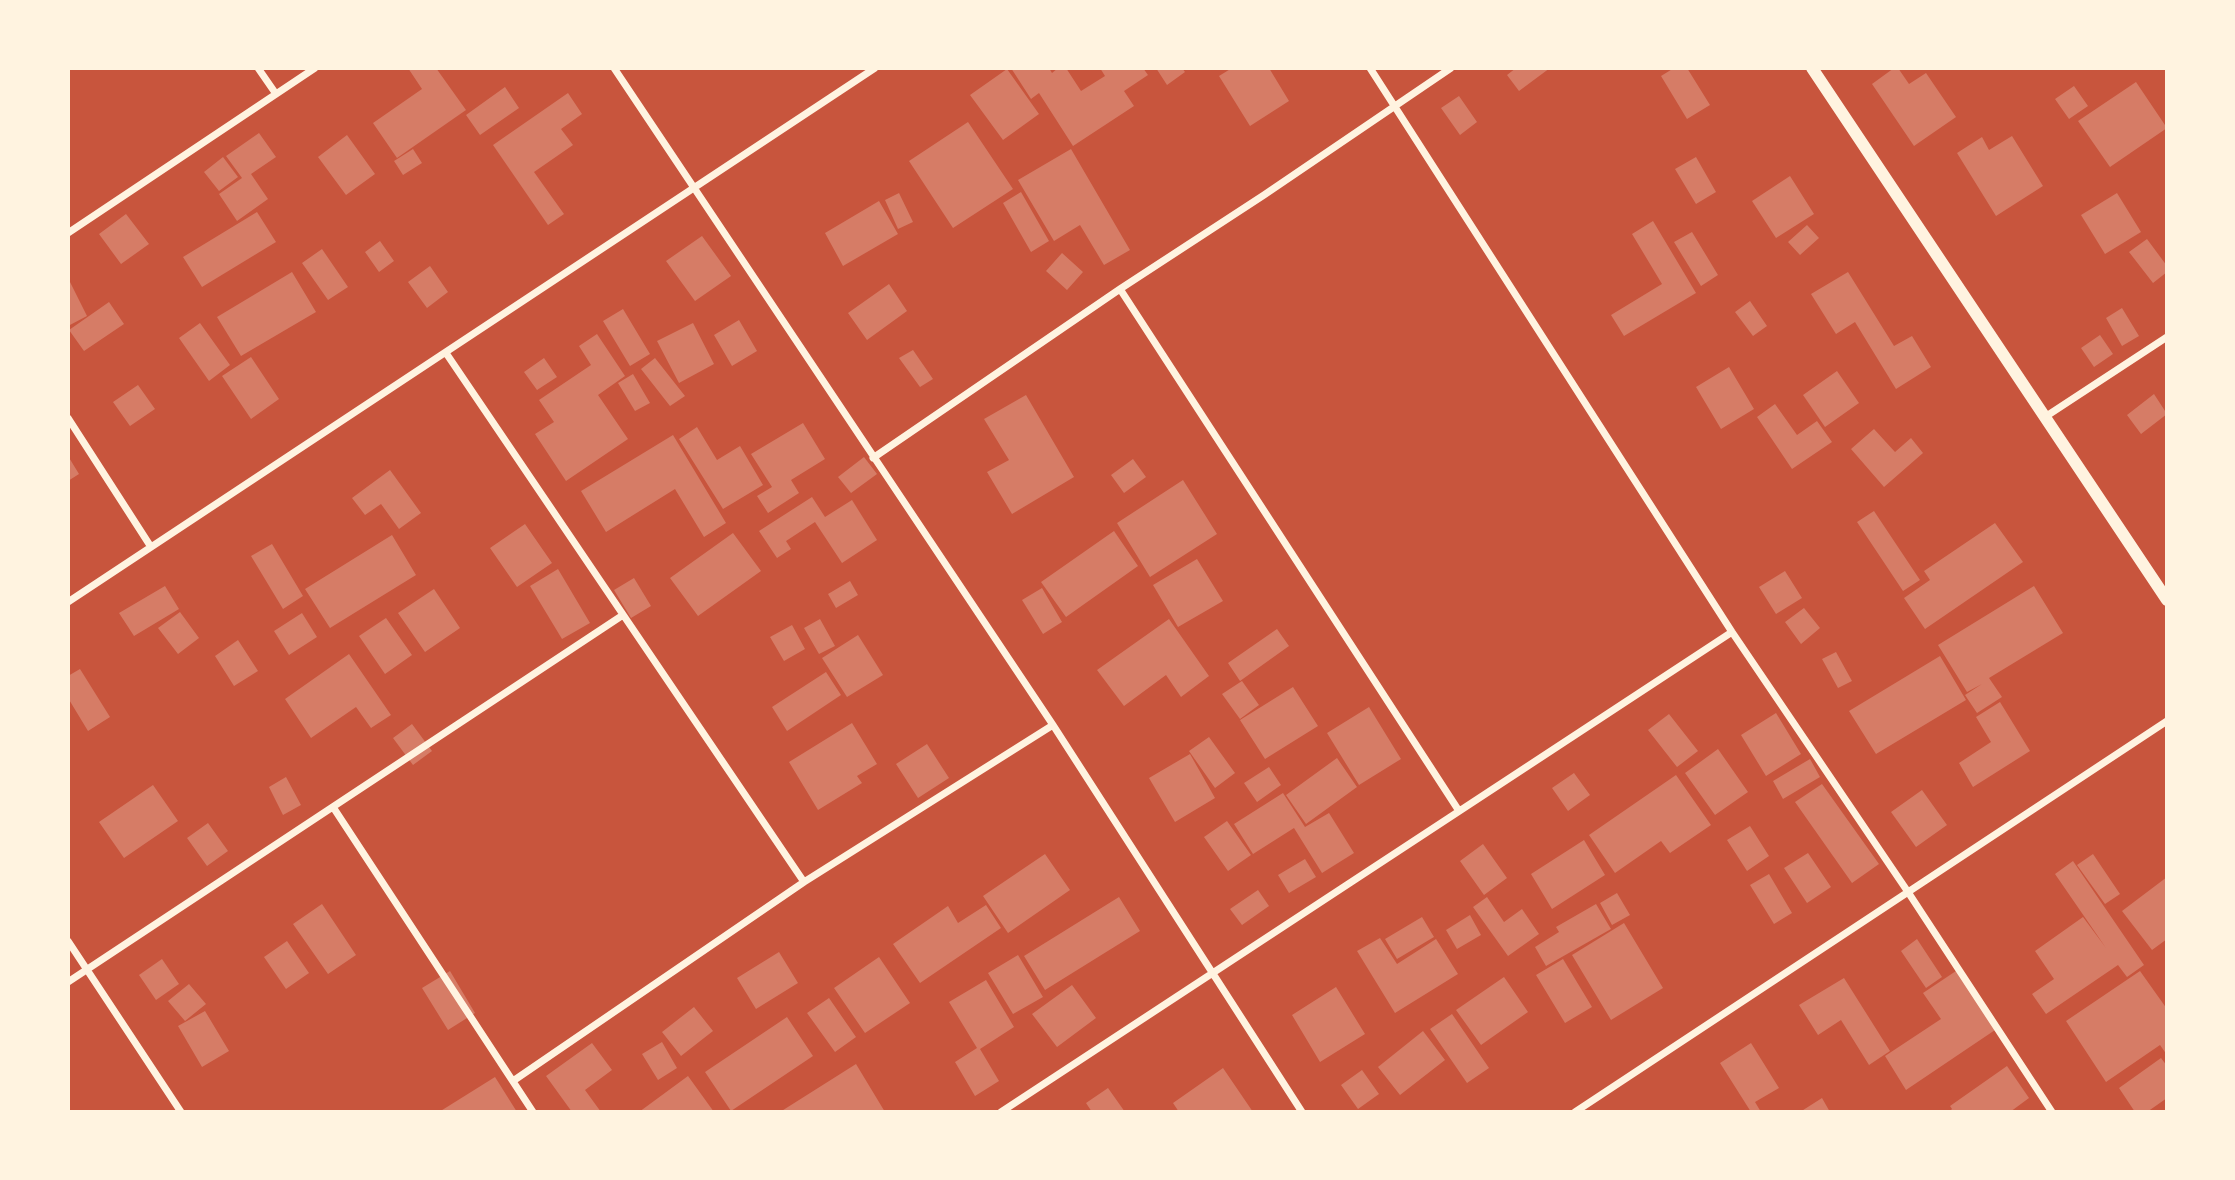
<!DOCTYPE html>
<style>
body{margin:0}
#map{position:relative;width:2235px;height:1180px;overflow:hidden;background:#c8553d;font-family:Quicksand,sans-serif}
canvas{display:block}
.frame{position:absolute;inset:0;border:70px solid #fff3e0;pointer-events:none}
</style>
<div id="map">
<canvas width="2235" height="1180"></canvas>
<div class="frame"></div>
</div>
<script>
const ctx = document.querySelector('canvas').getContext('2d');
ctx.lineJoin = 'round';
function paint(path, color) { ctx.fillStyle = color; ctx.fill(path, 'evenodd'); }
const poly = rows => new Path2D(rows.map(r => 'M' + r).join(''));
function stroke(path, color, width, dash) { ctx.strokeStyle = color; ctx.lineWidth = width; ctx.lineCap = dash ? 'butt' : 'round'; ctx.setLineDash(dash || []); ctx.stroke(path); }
const building = poly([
 [408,68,436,68,466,110,397,158,373,123,422,89],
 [1011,68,1049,68,1052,73,1058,68,1066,68,1081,91,1105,76,1100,68,1143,68,1148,75,1124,91,1134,106,1073,146,1039,93,1031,99],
 [1156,68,1182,68,1185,72,1167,85],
 [1232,68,1269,68,1289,101,1250,126,1219,76],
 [1516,68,1550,68,1519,91,1507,75],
 [1674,68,1687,68,1710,105,1687,119,1661,76],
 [1894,68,1898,68,1909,84,1926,73,1956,117,1914,146,1872,84],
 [1007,69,1039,114,1003,140,970,95],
 [2136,82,2167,128,2110,167,2078,121],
 [2074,86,2088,106,2069,119,2055,99],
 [505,87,519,108,480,135,466,115],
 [568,93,582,114,561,129,573,145,534,172,564,214,548,225,493,145],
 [1459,96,1477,122,1460,135,1441,108],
 [968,122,1013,189,953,228,909,161],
 [259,133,276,157,251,174,268,199,237,221,219,194,242,178,226,156],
 [347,135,375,174,346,195,318,157],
 [2012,136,2043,186,1996,216,1957,153,1982,137,1989,150],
 [413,149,422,163,403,175,394,161],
 [1071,149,1130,250,1104,265,1080,225,1054,241,1018,180],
 [223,157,238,177,219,191,204,172],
 [1696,157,1716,192,1696,204,1675,169],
 [1790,176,1814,214,1776,238,1752,201],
 [1021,192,1049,241,1031,252,1003,203],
 [899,193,913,222,898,229,885,200],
 [2117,193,2141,232,2105,254,2081,215],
 [879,201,898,234,843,266,825,233],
 [257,212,276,242,202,287,183,257],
 [126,214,149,244,121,264,99,234],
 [1653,221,1696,293,1624,336,1611,315,1662,284,1632,234],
 [1807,225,1819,238,1800,255,1788,242],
 [1692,232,1718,275,1701,286,1674,242],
 [702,236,731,276,695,301,666,261],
 [2147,239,2167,266,2167,272,2153,283,2129,252],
 [380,241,394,261,379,272,365,252],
 [322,249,348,287,328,300,302,263],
 [1062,253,1083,272,1067,290,1046,271],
 [430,266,448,292,427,308,408,282],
 [292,272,316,312,241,356,217,317],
 [1848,272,1894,346,1912,336,1931,367,1896,389,1855,322,1836,334,1811,294],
 [68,278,87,316,68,326],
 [889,284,907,311,867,340,848,313],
 [1750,301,1767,326,1753,336,1735,312],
 [109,302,124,324,84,351,69,330],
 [2122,308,2139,336,2122,346,2106,318],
 [623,309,650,354,630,366,603,321],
 [739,320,757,351,732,366,714,335],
 [200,323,230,365,209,381,179,338],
 [693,323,714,364,679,383,657,341],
 [597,334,625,376,598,395,628,439,566,481,535,434,554,422,539,400,591,365,579,346],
 [2100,335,2113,354,2094,367,2081,348],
 [913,350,933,379,920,387,899,358],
 [251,357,279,399,251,419,222,376],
 [544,358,557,377,537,390,524,372],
 [655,358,685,396,670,406,641,369],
 [1729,367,1754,409,1721,429,1696,387],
 [1837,371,1859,403,1825,427,1803,395],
 [633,374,650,403,635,411,618,383],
 [138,385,155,409,130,426,113,402],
 [2154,394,2167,414,2141,434,2127,415],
 [1026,395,1074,477,1012,514,987,472,1009,460,984,419],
 [1775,404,1797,435,1817,421,1832,442,1792,469,1757,417],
 [803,423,825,459,791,480,799,493,768,513,757,496,772,487,751,454],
 [697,427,717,460,740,446,763,485,723,509,679,439],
 [1874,429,1895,452,1911,438,1923,453,1884,487,1851,449],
 [673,435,726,523,704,537,675,489,606,532,581,491],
 [68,456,79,474,68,481],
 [864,457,877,474,851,493,838,477],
 [1133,459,1146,477,1124,493,1111,475],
 [390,470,421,513,399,529,381,504,365,515,352,498],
 [1183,480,1217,534,1150,577,1117,523],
 [812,497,825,517,852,500,877,540,842,563,815,522,786,541,791,549,777,558,759,531],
 [1874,511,1920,580,1903,591,1857,522],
 [1995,523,2023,562,1925,629,1904,598,1930,580,1924,571],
 [525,524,552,563,517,587,490,548],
 [1114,531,1138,566,1066,617,1041,582],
 [733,533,761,571,698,616,670,578],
 [392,535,416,575,330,628,305,589],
 [272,544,303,596,283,609,251,556],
 [1197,559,1223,601,1178,627,1153,585],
 [558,569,590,623,562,639,530,586],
 [1785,571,1802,598,1776,614,1759,587],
 [634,578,651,606,631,618,614,590],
 [850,581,858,595,836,608,828,594],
 [165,586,179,609,134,636,119,613],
 [2034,586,2063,633,1989,678,2002,697,1977,713,1965,695,1982,684,1967,692,1938,645],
 [1042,588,1062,622,1043,634,1022,600],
 [434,589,460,628,425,652,398,613],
 [1804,608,1820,628,1801,644,1785,622],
 [180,612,199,638,178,654,158,628],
 [302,613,317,637,289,655,274,631],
 [386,618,412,655,385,674,359,636],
 [820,619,835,646,819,654,804,628],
 [1169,619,1209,676,1181,697,1166,675,1124,706,1097,670],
 [792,625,805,649,784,661,770,637],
 [1277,629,1289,646,1240,681,1228,663],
 [858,635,883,675,847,697,822,658],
 [238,640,258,671,234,686,215,656],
 [1836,652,1852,681,1838,688,1822,659],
 [349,654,391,715,371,728,356,707,311,738,285,699],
 [1940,656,1966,700,1876,754,1849,711],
 [80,669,110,717,88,731,68,698,68,676],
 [826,672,841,695,787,731,772,707],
 [1242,681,1259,705,1240,719,1222,694],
 [1293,687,1318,726,1265,759,1240,720],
 [2000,702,2030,751,1973,787,1959,763,1991,742,1976,717],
 [1369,707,1401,759,1359,785,1327,733],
 [1776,713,1801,754,1766,776,1741,735],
 [1669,714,1698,751,1677,767,1648,730],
 [852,723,877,764,857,776,862,783,818,810,789,762],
 [412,724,432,751,413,765,393,738],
 [1209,737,1235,773,1215,788,1189,751],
 [927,744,949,778,918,798,896,764],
 [1718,749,1748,792,1715,815,1685,773],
 [1190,754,1215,798,1175,822,1149,778],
 [1337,758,1357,787,1306,824,1286,795],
 [1810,759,1820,777,1783,799,1773,781],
 [1269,767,1281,785,1257,802,1244,783],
 [1574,773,1590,795,1568,811,1552,788],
 [1676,775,1711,825,1670,853,1661,841,1615,873,1589,835],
 [286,777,301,805,283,815,269,787],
 [1822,784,1879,864,1852,883,1795,802],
 [153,785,178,821,124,858,99,822],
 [1922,790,1947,825,1916,847,1891,812],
 [1283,793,1305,827,1329,813,1354,853,1322,873,1294,828,1253,854,1234,824],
 [1227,821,1251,855,1228,871,1204,837],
 [208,823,228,851,207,866,187,838],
 [1750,826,1769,856,1747,871,1727,840],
 [1584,840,1605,875,1552,909,1531,874],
 [1483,844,1507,878,1484,895,1460,861],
 [1808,853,1831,887,1807,903,1784,868],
 [1045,854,1070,890,1008,933,983,896],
 [2093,854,2120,894,2105,904,2077,865],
 [1305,859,1316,877,1289,893,1278,875],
 [2073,861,2144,965,2127,977,2118,965,2046,1014,2032,994,2054,979,2035,951,2083,917,2106,948,2055,874],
 [1769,874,1792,913,1774,924,1750,885],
 [2167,877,2167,939,2152,950,2122,911],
 [1258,890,1269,906,1242,925,1230,909],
 [1617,893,1630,915,1612,925,1600,903],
 [1119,897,1140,931,1045,990,1024,956],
 [1487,897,1504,922,1522,909,1539,934,1508,956,1473,907],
 [322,904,356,955,328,974,293,924],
 [1596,904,1611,929,1546,966,1535,947,1559,932,1556,927],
 [986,905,1001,928,920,983,893,944,948,906,958,923],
 [1470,915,1481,935,1457,949,1446,930],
 [1422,917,1434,937,1397,959,1385,939],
 [1624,923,1663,988,1611,1020,1572,955],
 [1380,938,1397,964,1436,939,1458,974,1395,1013,1357,951],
 [1917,939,1942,977,1926,988,1901,951],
 [287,941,309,973,286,989,264,957],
 [779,952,798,983,756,1009,737,978],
 [1018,955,1043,997,1013,1014,988,973],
 [879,957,910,1003,865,1033,834,988],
 [162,959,179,984,156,1000,139,975],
 [1563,959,1592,1007,1565,1023,1536,975],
 [1959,969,1998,1028,1906,1090,1885,1056,1941,1019,1923,993],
 [450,971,475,1013,448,1030,422,988],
 [2140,971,2167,1009,2167,1055,2160,1045,2106,1082,2066,1021],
 [1504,977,1528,1012,1481,1045,1456,1010],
 [1844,978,1890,1051,1869,1065,1841,1020,1818,1035,1799,1005],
 [986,980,1014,1027,980,1049,999,1081,975,1096,955,1062,977,1048,949,1002],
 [189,984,206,1004,185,1021,168,1001],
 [1072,985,1096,1018,1057,1047,1032,1014],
 [1336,987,1365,1034,1320,1062,1292,1015],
 [829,998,856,1037,835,1052,807,1013],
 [694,1007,713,1031,681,1056,662,1032],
 [205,1011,229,1051,202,1067,178,1026],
 [1452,1014,1489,1068,1467,1083,1430,1029],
 [787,1017,813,1056,731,1111,705,1072],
 [1423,1031,1445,1060,1400,1095,1378,1067],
 [662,1042,677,1068,658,1080,642,1054],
 [592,1043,612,1070,585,1090,601,1112,572,1112,546,1076],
 [1751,1043,1779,1088,1755,1102,1761,1112,1751,1112,1720,1063],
 [2161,1058,2167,1066,2167,1098,2147,1112,2135,1112,2119,1088],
 [856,1064,885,1112,780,1112],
 [2007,1066,2029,1098,2010,1112,1949,1112,1952,1109,1950,1106],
 [1223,1068,1253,1112,1179,1112,1173,1103],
 [1362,1070,1379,1094,1358,1109,1341,1085],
 [688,1076,714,1112,639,1112],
 [495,1077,517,1112,439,1112],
 [1108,1088,1125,1112,1092,1112,1086,1103],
 [1822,1098,1830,1112,1800,1112]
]);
const minor = poly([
 [258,68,276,94],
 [614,68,1053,725,1302,1112],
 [1370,68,1732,632,1908,892,2052,1112],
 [68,233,315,68],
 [1120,289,1459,811],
 [446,353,804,882],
 [2045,417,2167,337],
 [68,418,151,547],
 [873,458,1120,289,1264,195,1451,68],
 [68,602,875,68],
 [333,807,533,1112],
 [68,941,181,1112],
 [68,982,623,615],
 [513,1081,804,882,1053,725],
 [1001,1112,1732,632],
 [1575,1112,2167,721]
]);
const tertiary = poly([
 [1812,68,2167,600]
]);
paint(building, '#d67c66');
stroke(minor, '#fff3e0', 7);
stroke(tertiary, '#fff3e0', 12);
</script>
